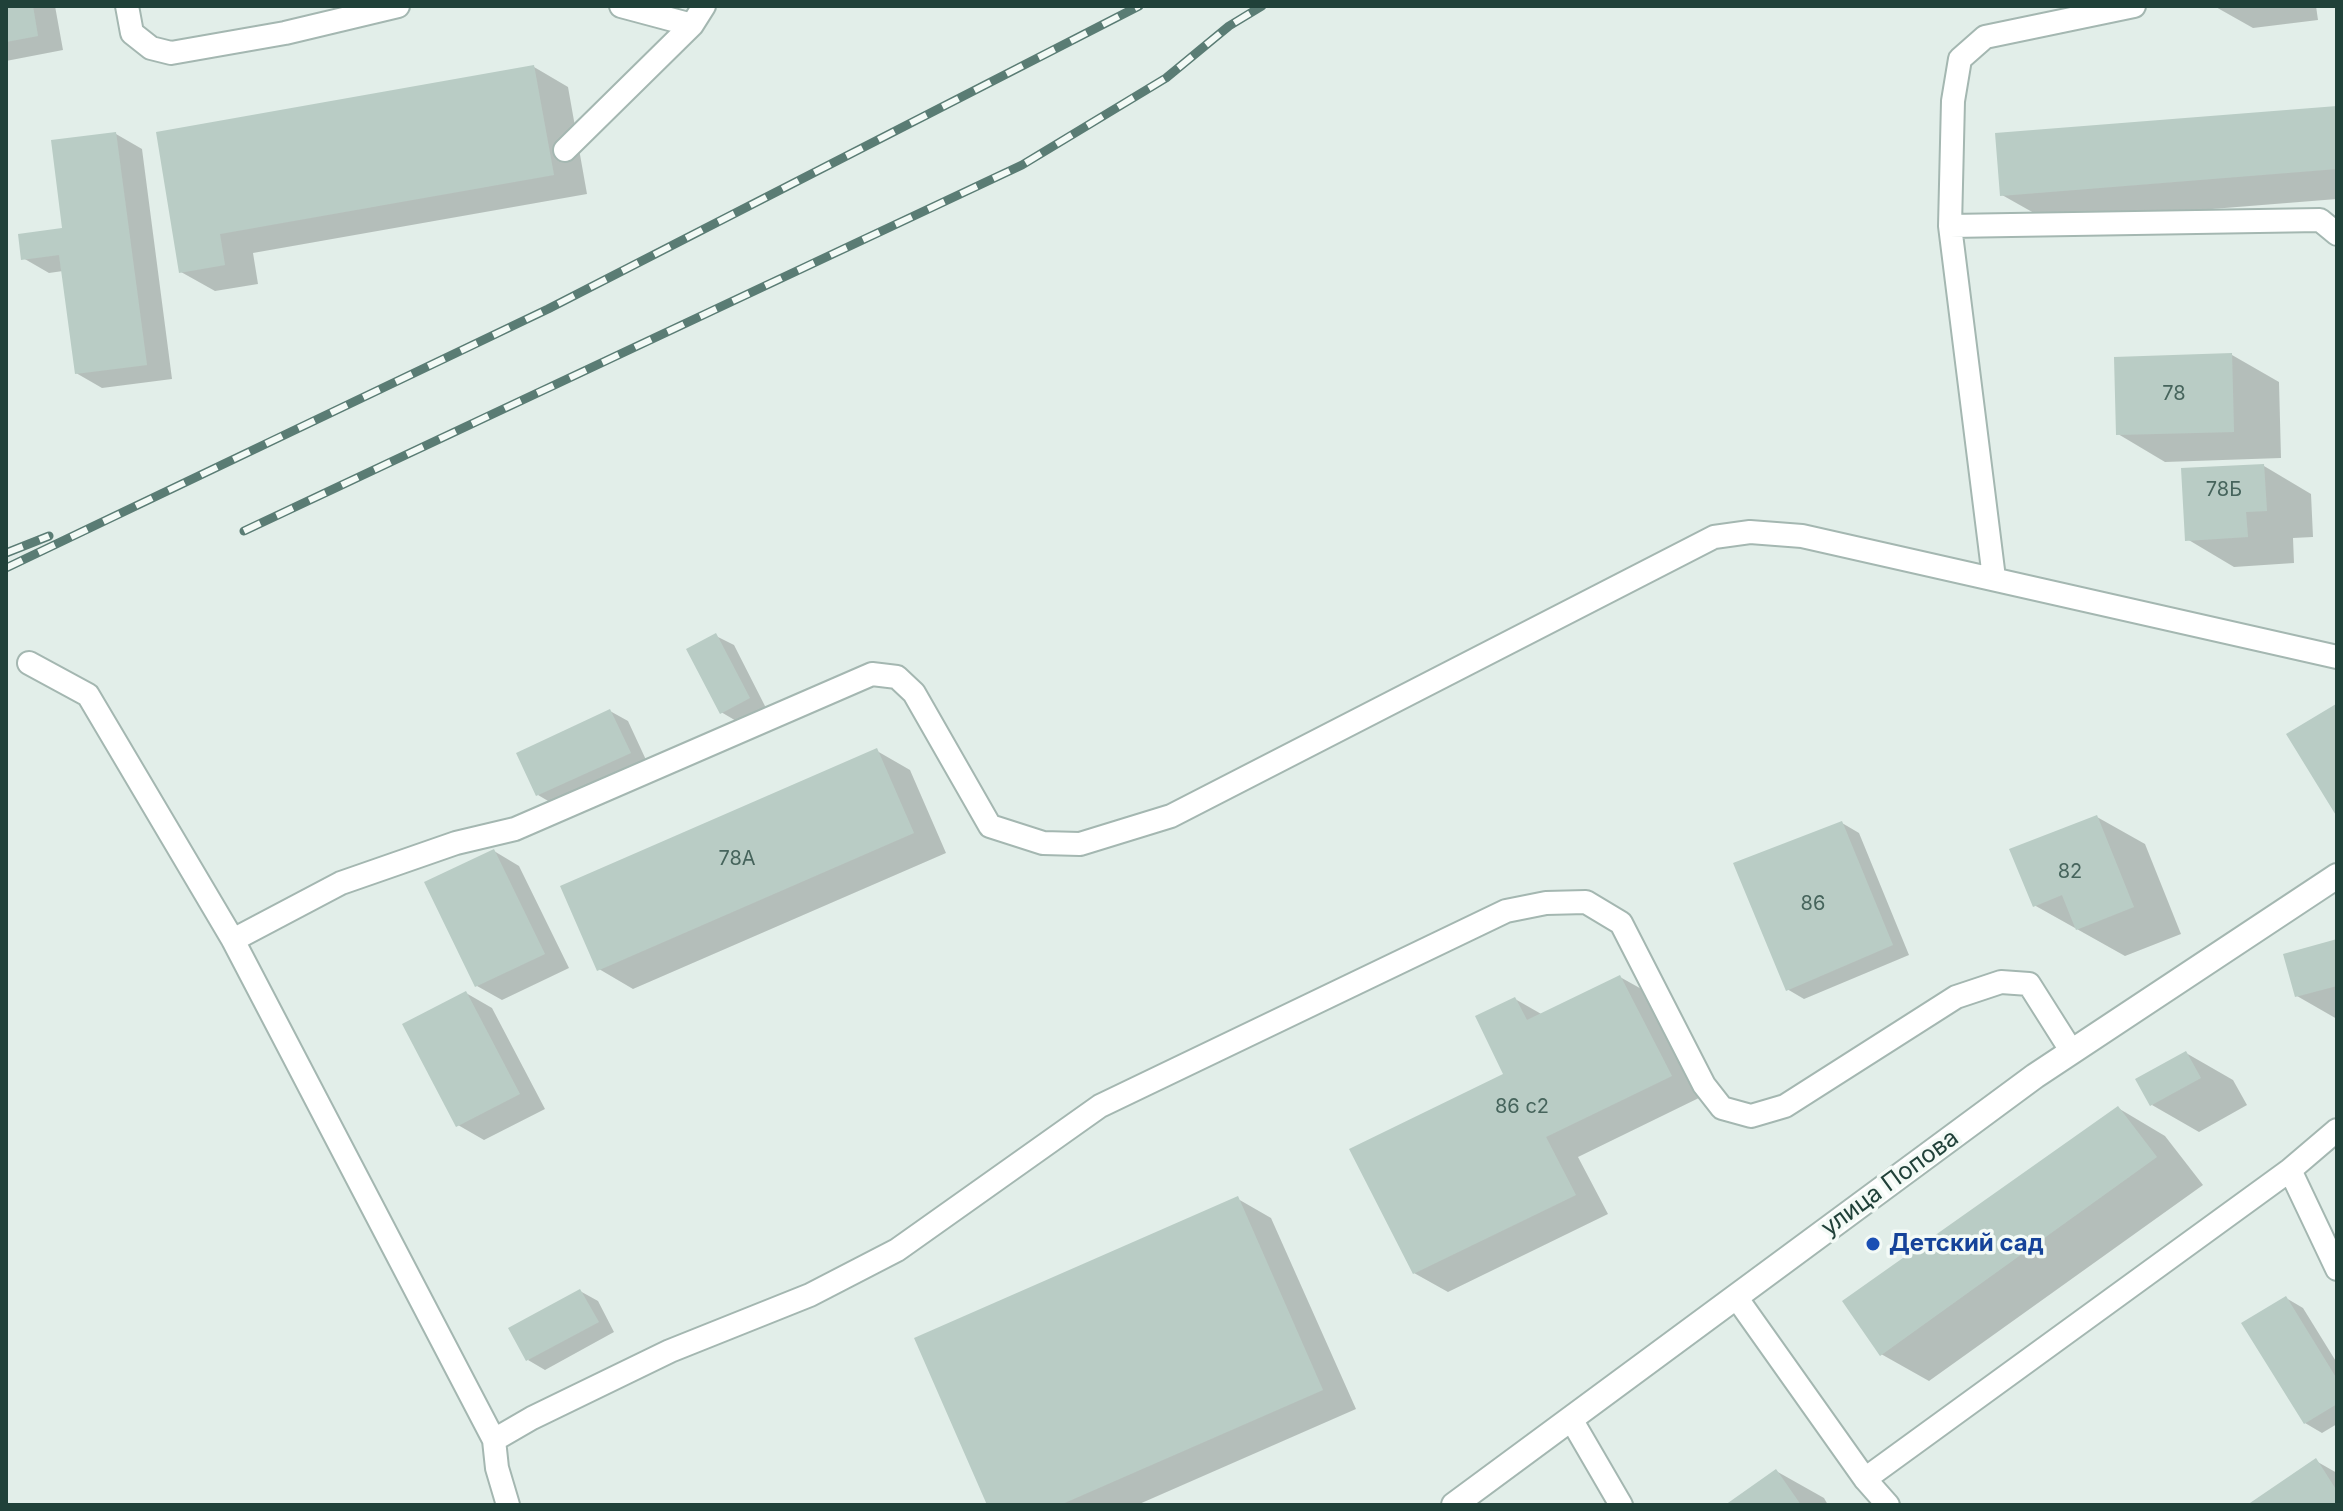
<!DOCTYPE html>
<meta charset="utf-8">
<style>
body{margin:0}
#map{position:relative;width:2343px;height:1511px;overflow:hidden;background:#e2eee9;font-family:Inter,sans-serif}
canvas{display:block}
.frame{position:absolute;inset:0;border:8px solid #204139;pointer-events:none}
</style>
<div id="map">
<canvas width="2343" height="1511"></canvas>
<div class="frame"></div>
</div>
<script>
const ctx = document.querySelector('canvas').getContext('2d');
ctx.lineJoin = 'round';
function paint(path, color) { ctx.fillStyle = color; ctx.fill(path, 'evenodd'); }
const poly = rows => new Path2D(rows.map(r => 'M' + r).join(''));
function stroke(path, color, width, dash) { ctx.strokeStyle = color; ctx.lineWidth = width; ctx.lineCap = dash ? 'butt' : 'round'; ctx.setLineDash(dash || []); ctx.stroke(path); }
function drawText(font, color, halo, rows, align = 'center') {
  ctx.font = font + ' Inter,sans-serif'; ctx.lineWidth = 7; ctx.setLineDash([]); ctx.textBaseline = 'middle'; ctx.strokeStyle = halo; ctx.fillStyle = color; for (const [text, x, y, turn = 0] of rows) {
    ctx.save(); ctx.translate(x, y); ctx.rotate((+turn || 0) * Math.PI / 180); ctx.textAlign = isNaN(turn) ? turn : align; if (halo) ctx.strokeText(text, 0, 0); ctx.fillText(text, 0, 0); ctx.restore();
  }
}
const shadow = poly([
 [6,6,55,6,63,50,6,61],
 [2214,6,2316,6,2318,20,2253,28],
 [534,67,568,87,587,194,253,253,258,284,215,291,181,272,158,134],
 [2337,108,2337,199,2050,222,2002,195],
 [116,134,142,149,172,379,102,388,76,373,63,271,49,273,23,258,64,230],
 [2232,355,2279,382,2281,458,2165,462,2118,434],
 [2264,466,2311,494,2313,537,2293,538,2294,563,2234,567,2187,539],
 [716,636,734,645,766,708,738,722,721,712],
 [610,711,628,721,647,762,555,805,538,795],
 [877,751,910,770,946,853,633,989,599,969],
 [2097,817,2145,844,2181,934,2125,956,2034,905],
 [1842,823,1859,833,1909,955,1804,999,1787,989],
 [494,851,519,866,569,968,502,1000,477,986],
 [2337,941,2337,1019,2297,996],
 [1620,977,1654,996,1705,1095,1578,1157,1608,1214,1448,1292,1414,1273,1506,1075,1515,999,1543,1015],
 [466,993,492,1008,545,1109,484,1140,458,1125],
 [2186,1053,2233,1080,2247,1105,2199,1132,2152,1105],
 [2118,1108,2165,1136,2203,1185,1929,1381,1881,1354],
 [1238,1199,1271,1218,1356,1409,1137,1505,989,1505],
 [580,1291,598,1301,614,1332,545,1370,528,1360],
 [2286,1298,2303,1308,2337,1363,2337,1424,2322,1433,2305,1423],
 [2316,1461,2337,1473,2337,1505,2251,1505],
 [1776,1471,1824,1498,1828,1505,1728,1505]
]);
const building = poly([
 [6,6,33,6,38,36,6,42],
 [534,65,554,175,220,234,225,265,179,273,156,132],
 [2337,106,2337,169,2000,196,1995,133],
 [116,132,147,365,75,374,59,255,21,260,18,234,62,228,51,140],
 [2232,353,2234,432,2116,435,2114,357],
 [2264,464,2267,511,2246,512,2248,537,2185,541,2181,468],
 [716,633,750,698,720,714,686,649],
 [2336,704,2337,705,2337,817,2286,734],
 [610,709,631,753,536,796,516,753],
 [877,748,914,833,597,971,560,886],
 [2097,815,2134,907,2076,930,2062,895,2033,907,2009,849],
 [1842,821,1893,945,1786,991,1733,863],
 [494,849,545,954,475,987,424,882],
 [2337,939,2337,986,2295,997,2283,954],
 [1620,975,1672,1076,1546,1137,1576,1195,1413,1274,1349,1149,1503,1074,1475,1016,1515,997,1527,1020],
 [466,991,520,1094,456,1127,402,1024],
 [2186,1051,2201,1078,2150,1106,2135,1079],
 [2118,1106,2157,1157,1880,1356,1842,1301],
 [1238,1196,1323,1390,1060,1505,987,1505,914,1338],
 [580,1289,599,1322,526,1361,508,1328],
 [2286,1296,2337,1379,2337,1404,2304,1424,2241,1323],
 [2316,1458,2337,1491,2337,1505,2247,1505],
 [1776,1469,1801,1505,1725,1505]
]);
const service = poly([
 [127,6,132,33,151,48,171,53,285,33,398,6],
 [621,6,692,25],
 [2134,6,1985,37,1960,59,1953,101,1950,226,2320,220,2337,234],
 [565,150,692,25,704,6],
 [1950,226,1994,578],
 [29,663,88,695,233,940,494,1440,497,1468,508,1505],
 [233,940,341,883,456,843,515,829,872,674,897,677,914,693,990,826,1043,843,1080,844,1171,816,1714,537,1750,532,1802,536,2337,657],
 [2290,1170,2337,1269],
 [1736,1297,1865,1479,1888,1505],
 [1571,1419,1621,1505],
 [494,1440,532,1418,670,1351,810,1295,897,1250,1100,1106,1506,911,1546,903,1586,902,1621,923,1704,1085,1722,1108,1751,1116,1785,1106,1956,997,2001,982,2029,984,2072,1052],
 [1865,1479,2290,1170,2337,1130]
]);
const tertiary = poly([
 [1454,1505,2035,1076,2337,876]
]);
const rail = poly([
 [244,531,1022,165,1166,78,1229,26,1262,6],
 [6,553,49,536],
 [6,568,548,309,1139,6]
]);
const markers = [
 [1873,1244,8,"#1a4fb4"]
];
const numberNames = [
 ["78",2174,394],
 ["78Б",2224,490],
 ["78А",737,859],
 ["82",2070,872],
 ["86",1813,904],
 ["86 с2",1522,1107]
];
const streetNames = [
 ["улица Попова",1890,1183,-36]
];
const transitNames = [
 ["Детский сад",1889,1244]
];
paint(shadow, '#0003');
paint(building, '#b9ccc5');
stroke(service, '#a4b7b1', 26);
stroke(tertiary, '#a4b7b1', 28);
stroke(service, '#fff', 22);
stroke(tertiary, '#fff', 24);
stroke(rail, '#5a7c74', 9);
stroke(rail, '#f3faf6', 6, [18]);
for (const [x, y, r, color] of markers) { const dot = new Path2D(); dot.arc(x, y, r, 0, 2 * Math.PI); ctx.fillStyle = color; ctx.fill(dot); stroke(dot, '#f3faf6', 3); }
drawText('20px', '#46645c', null, numberNames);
drawText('24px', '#204139', '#f3faf6', streetNames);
drawText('bold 24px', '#164399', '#f3faf6', transitNames, 'left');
</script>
